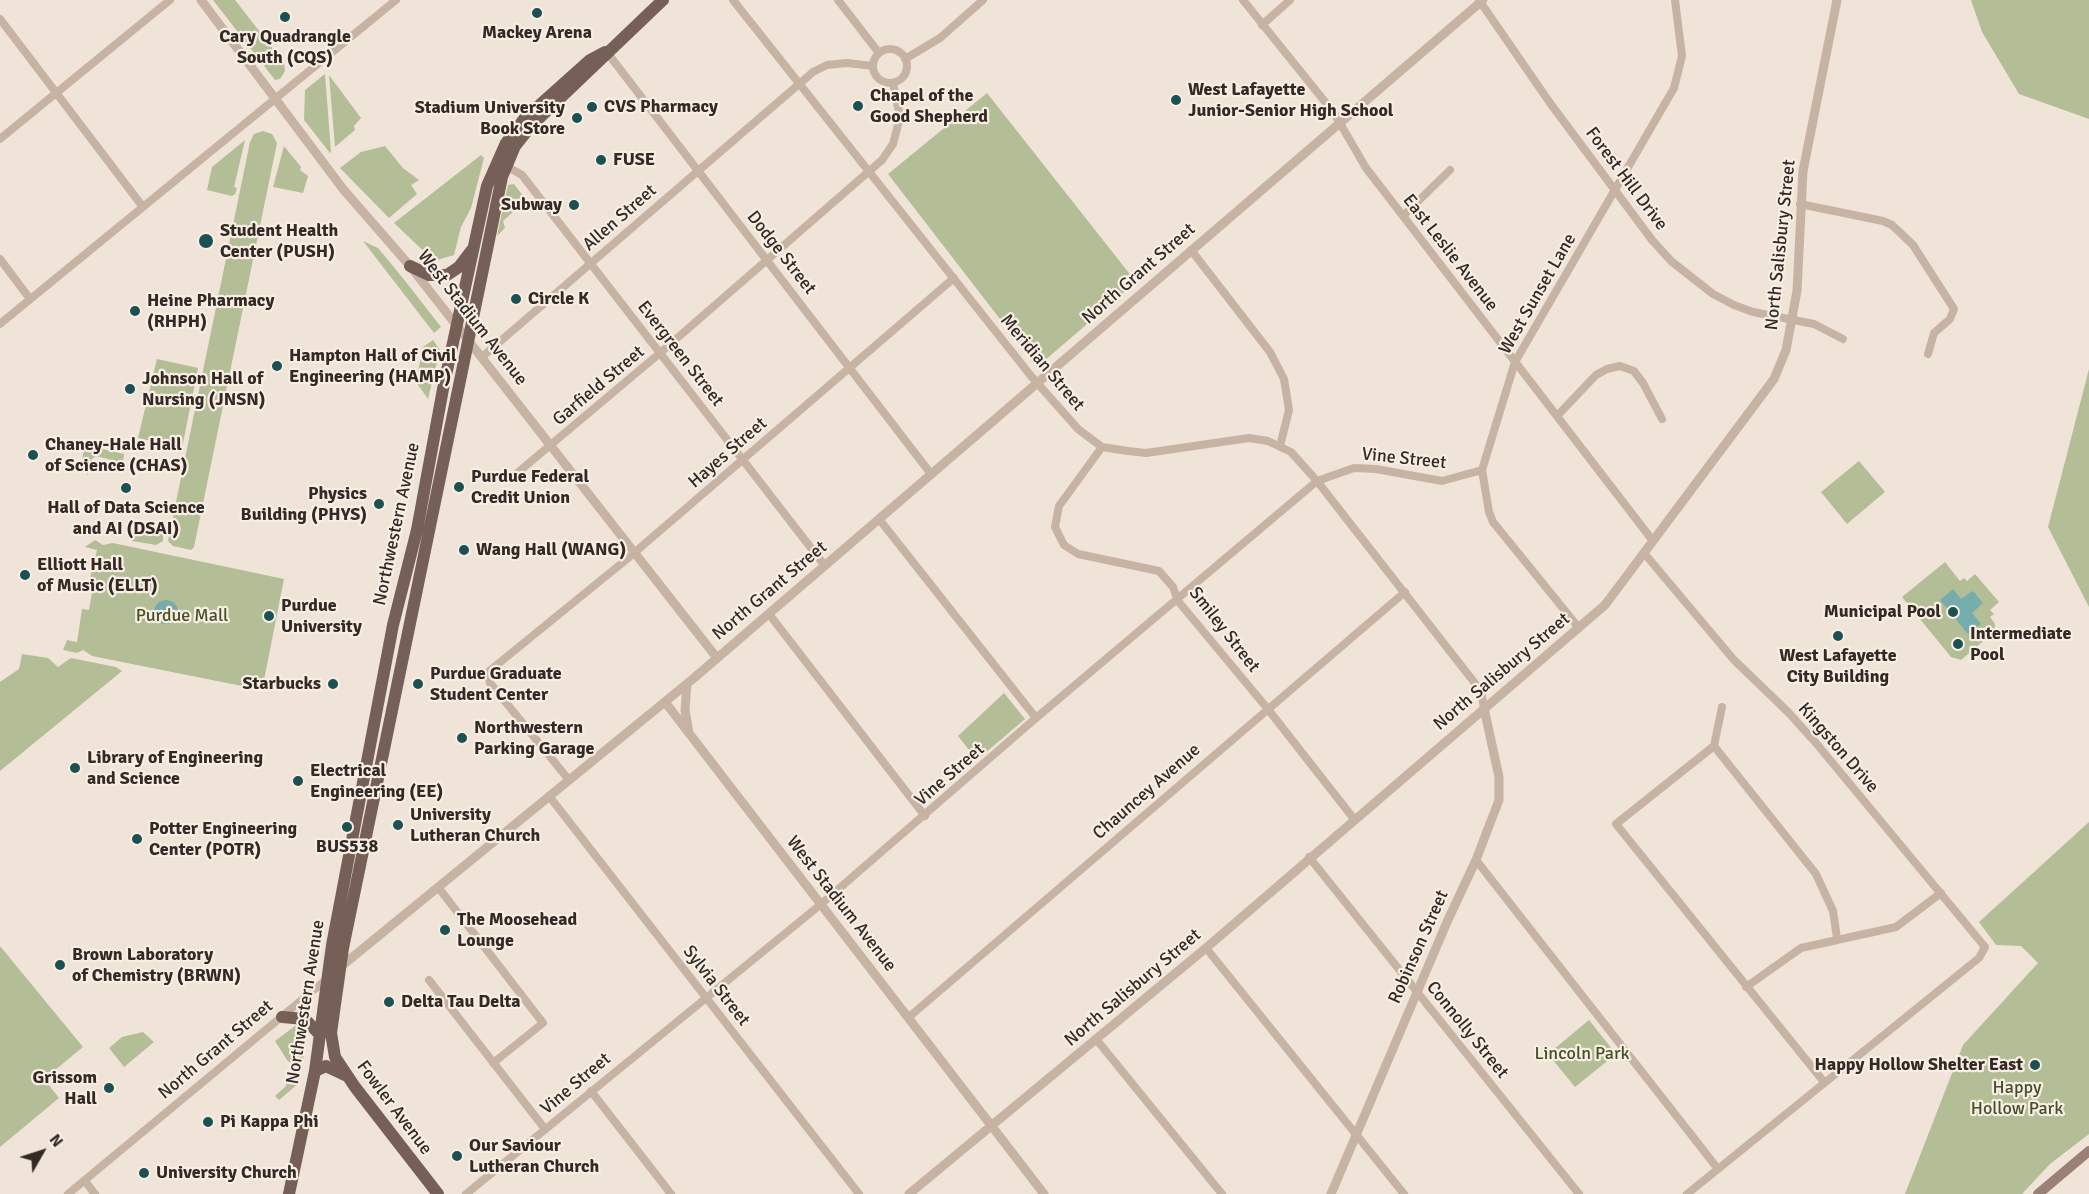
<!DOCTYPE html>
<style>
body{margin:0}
#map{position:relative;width:2089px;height:1194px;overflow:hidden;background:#f0e3d7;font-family:Signika,sans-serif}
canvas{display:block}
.north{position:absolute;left:12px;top:1122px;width:60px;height:60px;-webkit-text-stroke:4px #f8eee3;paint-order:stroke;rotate:51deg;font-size:16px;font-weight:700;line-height:24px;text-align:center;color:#332925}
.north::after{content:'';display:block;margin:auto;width:21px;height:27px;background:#332925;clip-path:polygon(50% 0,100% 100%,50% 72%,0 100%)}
</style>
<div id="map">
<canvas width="2089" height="1194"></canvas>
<div class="north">N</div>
</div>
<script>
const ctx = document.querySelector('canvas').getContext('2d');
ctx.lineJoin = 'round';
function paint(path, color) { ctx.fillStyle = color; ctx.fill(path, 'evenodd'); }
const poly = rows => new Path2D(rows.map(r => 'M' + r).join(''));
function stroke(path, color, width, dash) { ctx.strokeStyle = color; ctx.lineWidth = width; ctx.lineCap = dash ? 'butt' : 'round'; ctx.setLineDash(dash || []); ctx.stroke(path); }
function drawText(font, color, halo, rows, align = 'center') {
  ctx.font = font + ' Signika,sans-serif'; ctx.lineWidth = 4.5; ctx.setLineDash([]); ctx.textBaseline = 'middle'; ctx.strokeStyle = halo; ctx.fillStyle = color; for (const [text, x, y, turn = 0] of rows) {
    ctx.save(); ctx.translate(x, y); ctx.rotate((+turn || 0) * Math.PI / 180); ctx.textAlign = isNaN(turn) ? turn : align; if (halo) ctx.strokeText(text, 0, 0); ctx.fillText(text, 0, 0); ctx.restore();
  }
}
const green = poly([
 [213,0,235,0,284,63,285,71,280,79,275,80],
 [1971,0,2089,0,2089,119,2019,94,1982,32],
 [325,74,331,152,330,153,304,120,305,90],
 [329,75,361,118,354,126,355,130,335,147],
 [987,93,1136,282,1037,367,888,174],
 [263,131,272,134,277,143,194,547,191,550,173,546,168,541,250,142,254,134],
 [245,140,234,187,237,188,235,194,232,196,207,190,212,167],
 [284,146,301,167,300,170,308,176,303,193,273,187],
 [385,146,403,168,419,180,411,185,417,194,389,218,340,168,361,152],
 [481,155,484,158,471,208,461,227,454,255,434,261,394,223],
 [514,184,530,205,525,201,503,221,505,228,497,236,508,185],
 [363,241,378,248,406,282,441,327,434,333],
 [433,340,440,350,428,399,416,382,423,347],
 [157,359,198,368,182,448,178,450,151,444,151,441,138,438],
 [2089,369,2089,607,2048,527],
 [85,445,124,454,123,463,96,456,92,459,87,476,87,472,80,470],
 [1859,461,1885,492,1847,524,1821,492],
 [135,525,163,531,163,541,156,545,132,541,130,530],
 [95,540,103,545,113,543,284,579,262,690,92,656,83,650,77,653,63,650,67,640,77,642,82,609,89,610,94,581,89,582,97,550,85,547],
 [1945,562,1960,581,1964,578,1967,581,1975,574,1999,602,1990,610,1994,614,1990,617,1995,624,1994,632,1961,660,1951,657,1902,597],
 [22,654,48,658,58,667,71,658,116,667,122,671,0,771,0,682,19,669],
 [1004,693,1025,719,977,760,958,736],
 [2089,822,2089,1134,2050,1164,2022,1194,1905,1194,1963,1045,2038,963,2021,946,1996,945,1979,922],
 [0,946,83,1047,44,1079,59,1098,0,1147],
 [1589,1020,1616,1054,1575,1087,1548,1054],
 [295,1026,304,1029,307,1037,299,1083,279,1100,275,1096,286,1086,287,1075,297,1069,287,1060,275,1041],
 [143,1032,154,1042,124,1067,109,1048,122,1037]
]);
const water = poly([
 [1953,589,1961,599,1973,591,1983,603,1972,613,1981,624,1968,634,1940,600],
 '154 612a12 12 0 1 1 24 0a12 12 0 1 1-24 0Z'
]);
const minor = poly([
 [733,0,1031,376,1078,429,1102,447,1128,451,1146,453,1249,438,1268,441,1291,452,1317,481,1481,691,1484,708],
 [838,0,879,53],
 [1243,0,1334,113,1366,168,1403,216,1653,541],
 [1479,0,1550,103,1652,240,1671,261,1713,294,1734,305,1753,312,1814,324,1843,339],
 [0,19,143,207],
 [1262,25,1290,0],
 '873 66a17 17 0 1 1 34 0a17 17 0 1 1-34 0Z',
 [606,51,931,474],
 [905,59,940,38,983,0],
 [0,139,170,0],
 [506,166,522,175,825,566],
 [1800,204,1883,221,1892,225,1913,245,1954,309,1950,319,1934,333,1928,354],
 [1403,216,1450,170],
 [1191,250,1270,352,1284,379,1289,410,1280,446],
 [0,259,30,299],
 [0,324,396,0],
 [482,357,813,72,827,65,847,63,873,66],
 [1557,416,1596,375,1607,369,1620,366,1634,371,1643,383,1662,419],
 [1102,447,1059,506,1055,527,1064,545,1078,554,1159,571,1173,587,1178,601,1267,708,1354,819],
 [510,479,660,353,882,160,893,144,900,117,893,83],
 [879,519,1036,718],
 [1644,553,1734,660,1788,712,1816,743,1985,947,1979,958,1687,1194],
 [769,614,925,816],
 [1579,628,1493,522,1489,512,1482,470,1515,362,1674,88,1682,56,1675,0],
 [1722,707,1714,746,1616,824,1824,1082],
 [1714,746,1816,874,1833,911,1837,938],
 [569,780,490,683,488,672,627,559,954,278],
 [549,796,859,1194],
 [1309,857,1579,1194],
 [1476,860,1718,1169],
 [438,887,543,1023,493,1063],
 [1206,948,1404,1194],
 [429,980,545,1129],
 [1746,987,1801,948,1896,927,1941,893],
 [909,1017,1405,592],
 [1096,1039,1222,1194],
 [591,1091,671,1194],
 [85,1181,95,1194],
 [68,1194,327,979],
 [466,1194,820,905,1036,718,1317,481,1354,468,1376,469,1442,481,1482,470]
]);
const tertiary = poly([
 [201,0,343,189,410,266,717,658],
 [687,684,685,710,689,733],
 [665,702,1044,1194],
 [338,969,694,678,1483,0],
 [909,1194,1206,948,1605,605,1774,379,1786,350,1797,291,1803,171,1837,0],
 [1331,1194,1447,922,1476,860,1499,800,1499,777,1484,708]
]);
const secondary = poly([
 [2038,1194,2089,1151]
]);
const primary = poly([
 [410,266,429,275,447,275,459,267,472,250],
 [282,1017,305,1019,319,1034],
 [315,1071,326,1066,345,1075],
 [289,1194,315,1071,332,945,393,625,417,530,443,389,487,186,506,143,524,119,590,60,605,52],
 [438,1194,355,1087,335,1057,331,1033,343,948,502,177,515,146,531,126,663,0]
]);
const markers = [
 [537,13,6,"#1c5153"],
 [285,17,6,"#1c5153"],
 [1176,100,6,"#1c5153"],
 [858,106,6,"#1c5153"],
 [592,107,6,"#1c5153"],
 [577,118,6,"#1c5153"],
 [601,160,6,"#1c5153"],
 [574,205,6,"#1c5153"],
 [206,241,8,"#1c5153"],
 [516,299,6,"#1c5153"],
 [135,311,6,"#1c5153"],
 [277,366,6,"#1c5153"],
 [130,389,6,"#1c5153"],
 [33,455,6,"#1c5153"],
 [459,487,6,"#1c5153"],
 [126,488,6,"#1c5153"],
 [379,504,6,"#1c5153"],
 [464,550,6,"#1c5153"],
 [25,575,6,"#1c5153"],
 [1953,612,6,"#1c5153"],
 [269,616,6,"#1c5153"],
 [1838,636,6,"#1c5153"],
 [1958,644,6,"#1c5153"],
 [333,684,6,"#1c5153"],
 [418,684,6,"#1c5153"],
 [462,738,6,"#1c5153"],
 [75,768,6,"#1c5153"],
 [298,781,6,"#1c5153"],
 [398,825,6,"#1c5153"],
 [347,827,6,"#1c5153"],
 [137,839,6,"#1c5153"],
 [445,930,6,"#1c5153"],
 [60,965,6,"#1c5153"],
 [389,1002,6,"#1c5153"],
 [2035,1065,6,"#1c5153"],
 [109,1088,6,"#1c5153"],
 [208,1122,6,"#1c5153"],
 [457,1156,6,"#1c5153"],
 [144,1173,6,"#1c5153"]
];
const poiNames = [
 ["Mackey Arena",537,33,"center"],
 ["Cary Quadrangle",285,37,"center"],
 ["South (CQS)",285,58,"center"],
 ["West Lafayette",1188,90],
 ["Junior-Senior High School",1188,111],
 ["Chapel of the",870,96],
 ["Good Shepherd",870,117],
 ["CVS Pharmacy",604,107],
 ["Stadium University",565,108,"right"],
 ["Book Store",565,129,"right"],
 ["FUSE",613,160],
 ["Subway",562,205,"right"],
 ["Student Health",220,231],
 ["Center (PUSH)",220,252],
 ["Circle K",528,299],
 ["Heine Pharmacy",147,301],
 ["(RHPH)",147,322],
 ["Hampton Hall of Civil",289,356],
 ["Engineering (HAMP)",289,377],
 ["Johnson Hall of",142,379],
 ["Nursing (JNSN)",142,400],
 ["Chaney-Hale Hall",45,445],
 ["of Science (CHAS)",45,466],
 ["Purdue Federal",471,477],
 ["Credit Union",471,498],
 ["Physics",367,494,"right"],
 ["Building (PHYS)",367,515,"right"],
 ["Hall of Data Science",126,508,"center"],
 ["and AI (DSAI)",126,529,"center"],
 ["Wang Hall (WANG)",476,550],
 ["Elliott Hall",37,565],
 ["of Music (ELLT)",37,586],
 ["Purdue",281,606],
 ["University",281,627],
 ["Municipal Pool",1941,612,"right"],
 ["Intermediate",1970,634],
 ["Pool",1970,655],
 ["West Lafayette",1838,656,"center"],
 ["City Building",1838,677,"center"],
 ["Purdue Graduate",430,674],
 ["Student Center",430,695],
 ["Starbucks",321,684,"right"],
 ["Northwestern",474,728],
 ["Parking Garage",474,749],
 ["Library of Engineering",87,758],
 ["and Science",87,779],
 ["Electrical",310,771],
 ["Engineering (EE)",310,792],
 ["University",410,815],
 ["Lutheran Church",410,836],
 ["Potter Engineering",149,829],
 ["Center (POTR)",149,850],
 ["BUS538",347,847,"center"],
 ["The Moosehead",457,920],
 ["Lounge",457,941],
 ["Brown Laboratory",72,955],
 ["of Chemistry (BRWN)",72,976],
 ["Delta Tau Delta",401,1002],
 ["Happy Hollow Shelter East",2023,1065,"right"],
 ["Grissom",97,1078,"right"],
 ["Hall",97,1099,"right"],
 ["Pi Kappa Phi",220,1122],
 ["Our Saviour",469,1146],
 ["Lutheran Church",469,1167],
 ["University Church",156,1173]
];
const streetNames = [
 ["Forest Hill Drive",1626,179,53],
 ["Allen Street",620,218,-41],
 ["North Salisbury Street",1781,245,-84],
 ["Dodge Street",781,253,52],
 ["East Leslie Avenue",1450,253,52],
 ["North Grant Street",1139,274,-41],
 ["West Sunset Lane",1538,294,-60],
 ["West Stadium Avenue",472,318,52],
 ["Evergreen Street",680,354,52],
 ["Meridian Street",1042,363,50],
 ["Garfield Street",599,386,-40],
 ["Hayes Street",728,453,-41],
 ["Vine Street",1404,459,6],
 ["Northwestern Avenue",397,524,-78],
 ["North Grant Street",770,591,-40],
 ["Smiley Street",1224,630,52],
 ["North Salisbury Street",1502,672,-40],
 ["Kingston Drive",1838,748,49],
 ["Vine Street",950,775,-41],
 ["Chauncey Avenue",1147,792,-41],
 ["West Stadium Avenue",841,904,52],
 ["Robinson Street",1419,947,-66],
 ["Sylvia Street",716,986,52],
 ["North Salisbury Street",1133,988,-40],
 ["Northwestern Avenue",306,1002,-81],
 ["Connolly Street",1467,1030,51],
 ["North Grant Street",216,1050,-40],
 ["Vine Street",576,1084,-40],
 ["Fowler Avenue",394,1108,53]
];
const parkNames = [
 ["Purdue Mall",182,616],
 ["Lincoln Park",1582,1054],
 ["Happy",2017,1088],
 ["Hollow Park",2017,1109]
];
paint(green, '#b3be97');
paint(water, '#76acac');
stroke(minor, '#c7b3a3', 8);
stroke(tertiary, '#c7b3a3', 9);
stroke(secondary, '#9b8175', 10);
stroke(primary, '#755f56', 12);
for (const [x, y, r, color] of markers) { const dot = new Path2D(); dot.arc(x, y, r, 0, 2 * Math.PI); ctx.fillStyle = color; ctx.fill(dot); stroke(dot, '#f8eee3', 2); }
drawText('bold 18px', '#332925', '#f8eee3', poiNames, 'left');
drawText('18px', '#332925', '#f8eee3', streetNames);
drawText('18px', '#435029', '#f8eee3', parkNames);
</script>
